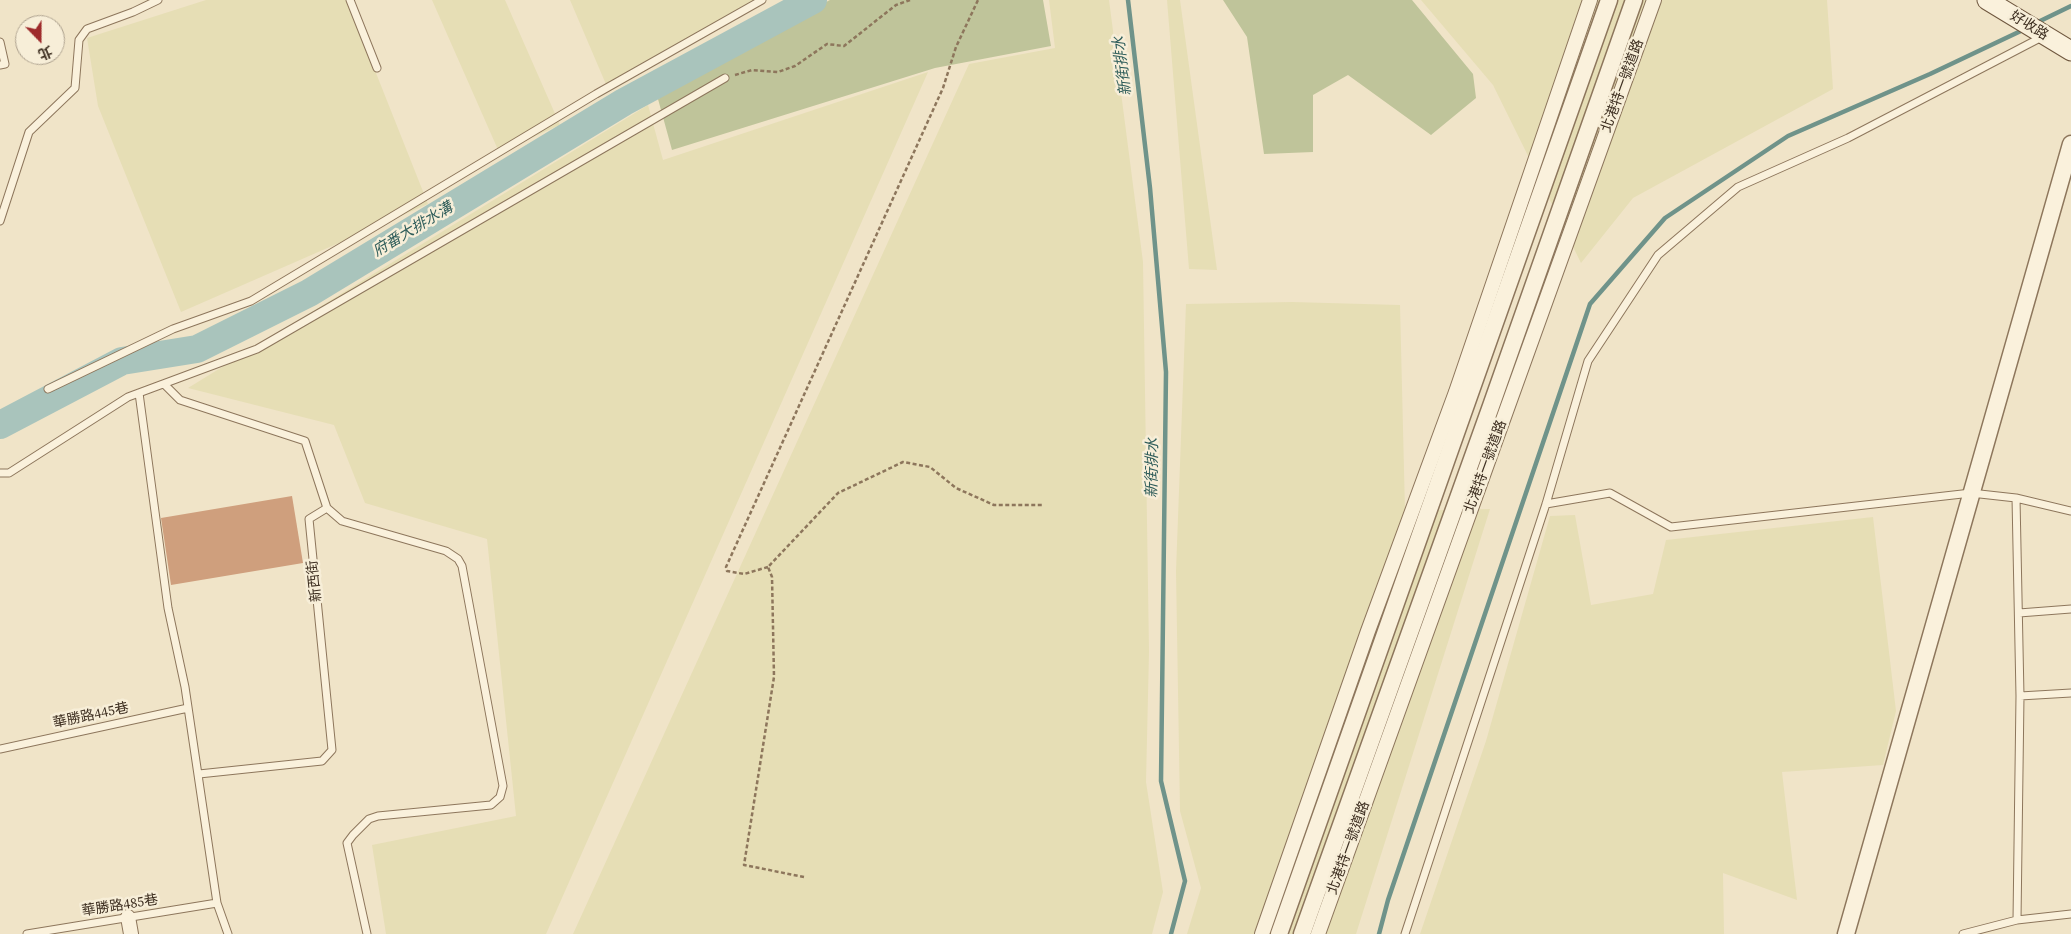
<!DOCTYPE html>
<meta charset="utf-8">
<style>
body{margin:0}
#map{position:relative;width:2071px;height:934px;overflow:hidden;background:#f0e4c8;font-family:"Source Serif 4","Noto Sans TC",serif}
canvas{display:block}
.north{position:absolute;left:15px;top:15px;width:50px;height:50px;box-sizing:border-box;background:#f7eed8;border:1px solid #ada18e;border-radius:50%;rotate:158deg;font-size:14px;font-weight:700;line-height:20px;text-align:center;color:#3d2e20}
.north::after{content:'';display:block;margin:auto;width:18px;height:22px;background:#9e2a2b;clip-path:polygon(50% 0,100% 100%,50% 72%,0 100%)}
</style>
<div id="map">
<canvas width="2071" height="934"></canvas>
<div class="north">北</div>
</div>
<script>
const ctx = document.querySelector('canvas').getContext('2d');
ctx.lineJoin = 'round';
function paint(path, color) { ctx.fillStyle = color; ctx.fill(path, 'evenodd'); }
const poly = rows => new Path2D(rows.map(r => 'M' + r).join(''));
function stroke(path, color, width, dash) { ctx.strokeStyle = color; ctx.lineWidth = width; ctx.lineCap = dash ? 'butt' : 'round'; ctx.setLineDash(dash || []); ctx.stroke(path); }
function drawText(font, color, halo, rows, align = 'center') {
  ctx.font = font + ' "Source Serif 4","Noto Sans TC",serif'; ctx.lineWidth = 5; ctx.setLineDash([]); ctx.textBaseline = 'middle'; ctx.strokeStyle = halo; ctx.fillStyle = color; for (const [text, x, y, turn = 0] of rows) {
    ctx.save(); ctx.translate(x, y); ctx.rotate((+turn || 0) * Math.PI / 180); ctx.textAlign = isNaN(turn) ? turn : align; if (halo) ctx.strokeText(text, 0, 0); ctx.fillText(text, 0, 0); ctx.restore();
  }
}
const farmland = poly([
 [206,0,347,0,428,204,181,312,98,106,87,38],
 [432,0,505,0,560,125,499,152],
 [570,0,766,0,608,89],
 [1049,0,1109,0,1143,262,1149,652,1146,782,1163,892,1152,934,573,934,969,64,1055,48],
 [1167,0,1180,0,1217,270,1189,269],
 [1421,0,1827,0,1833,89,1633,198,1581,263,1493,85],
 [928,72,546,934,386,934,372,845,516,816,487,539,365,503,334,425,188,388,648,105,663,160],
 [1292,302,1400,305,1405,511,1490,509,1356,934,1187,934,1201,888,1180,811,1176,571,1186,304],
 [1575,515,1591,605,1653,594,1666,540,1873,517,1896,711,1883,765,1782,772,1797,900,1723,873,1724,934,1420,934,1486,741,1550,516]
]);
const cemetery = poly([
 [830,0,1043,0,1051,46,935,68,672,150,658,99,736,49],
 [1223,0,1412,0,1473,74,1476,98,1431,135,1348,75,1313,95,1313,152,1264,154,1247,37]
]);
const stream = poly([
 [1128,0,1150,188,1166,372,1161,781,1185,881,1171,934],
 [2036,23,2071,6],
 [1379,934,1388,900,1590,304,1665,218,1788,136,1930,74,2025,29]
]);
const river = poly([
 [0,425,122,361,197,349,309,293,624,102,813,0]
]);
const building = poly([
 [292,496,303,563,171,585,161,518]
]);
const path = poly([
 [735,75,752,70,778,72,795,66,827,44,844,46,896,5,910,0],
 [768,567,744,574,727,571,726,567,943,88,956,47,978,0],
 [804,877,744,865,774,677,772,577,768,567,838,493,903,462,930,467,956,488,994,505,1043,505]
]);
const service = poly([
 [350,0,377,68],
 [0,42,5,64,0,65],
 [0,221,29,132,75,88,79,40,87,29,133,12,158,0],
 [164,384,180,400,305,441,327,508,309,519,332,750,322,761,199,774],
 [48,389,173,329,251,301,596,94,762,0],
 [139,393,168,608,185,687,217,903,228,934],
 [0,473,9,473,128,397,257,349,725,78],
 [2016,498,2071,511],
 [1546,504,1610,493,1671,527,1971,493,2016,498,2020,696],
 [327,508,342,521,446,551,458,559,462,566,503,786,500,797,491,805,378,816,369,819,353,835,347,843,367,934],
 [2019,613,2071,609],
 [0,749,188,708],
 [2017,920,2020,696,2071,693],
 [27,934,217,903],
 [1405,934,1546,504,1588,361,1658,255,1738,187,1848,138,2042,37],
 [1963,934,2017,920,2071,914]
]);
const minor = poly([
 [128,917,131,934],
 [1262,934,1368,631,1456,392,1590,0],
 [1318,934,1654,0]
]);
const tertiary = poly([
 [1279,934,1609,0],
 [1302,934,1491,406,1634,0],
 [1846,934,2071,144]
]);
const secondary = poly([
 [1987,0,2071,51]
]);
const streetNames = [
 ["好收路",2029,26,32],
 ["北港特一號道路",1623,86,-70],
 ["北港特一號道路",1486,467,-70],
 ["新西街",315,581,-96],
 ["華勝路445巷",91,716,-12],
 ["北港特一號道路",1349,848,-70],
 ["華勝路485巷",120,906,-9]
];
const waterNames = [
 ["新街排水",1123,66,-97],
 ["府番大排水溝",413,230,-31],
 ["新街排水",1153,468,-89]
];
paint(farmland, '#e6deb5');
paint(cemetery, '#bfc49a');
stroke(stream, '#6f938a', 4.5);
stroke(river, '#a9c4bc', 28);
paint(building, '#cf9f7d');
stroke(service, '#8d765c', 9);
stroke(minor, '#8d765c', 16);
stroke(tertiary, '#8d765c', 19);
stroke(secondary, '#6f573f', 21);
stroke(path, '#8d765c', 2.5, [4, 2.5]);
stroke(service, '#faf1dc', 7);
stroke(minor, '#faf1dc', 14);
stroke(tertiary, '#faf1dc', 16);
stroke(secondary, '#faf1dc', 19);
drawText('14px', '#3d2e20', '#f7eed8', streetNames);
drawText('italic 15px', '#2f5d5a', '#f7eed8', waterNames);
</script>
